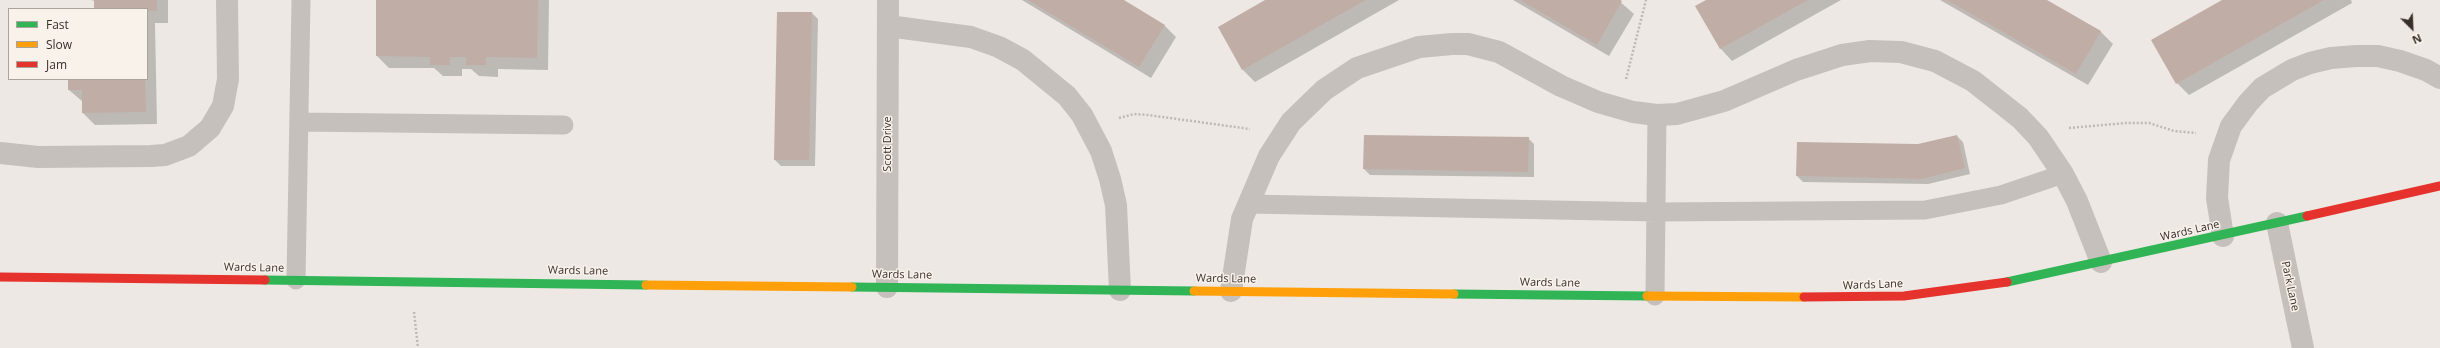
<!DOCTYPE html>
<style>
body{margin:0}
#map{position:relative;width:2440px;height:348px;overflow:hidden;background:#ede8e3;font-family:"Open Sans",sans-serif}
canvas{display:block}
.legend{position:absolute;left:8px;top:8px;width:140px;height:72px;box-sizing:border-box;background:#f9f2eb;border:1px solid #aba49e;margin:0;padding:5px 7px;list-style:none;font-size:12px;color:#372e2a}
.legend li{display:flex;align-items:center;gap:8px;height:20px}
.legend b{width:20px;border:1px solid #aba49e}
.north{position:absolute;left:2392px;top:8px;width:40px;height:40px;-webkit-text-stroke:3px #f9f2eb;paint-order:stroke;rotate:156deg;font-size:11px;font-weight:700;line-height:16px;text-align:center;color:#372e2a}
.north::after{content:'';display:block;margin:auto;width:14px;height:18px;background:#372e2a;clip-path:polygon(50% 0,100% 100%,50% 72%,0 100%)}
</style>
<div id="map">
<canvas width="2440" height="348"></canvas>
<ul class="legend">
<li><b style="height:5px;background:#30b455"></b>Fast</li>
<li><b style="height:5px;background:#ff9f0a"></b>Slow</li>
<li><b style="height:5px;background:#e5322d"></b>Jam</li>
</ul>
<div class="north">N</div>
</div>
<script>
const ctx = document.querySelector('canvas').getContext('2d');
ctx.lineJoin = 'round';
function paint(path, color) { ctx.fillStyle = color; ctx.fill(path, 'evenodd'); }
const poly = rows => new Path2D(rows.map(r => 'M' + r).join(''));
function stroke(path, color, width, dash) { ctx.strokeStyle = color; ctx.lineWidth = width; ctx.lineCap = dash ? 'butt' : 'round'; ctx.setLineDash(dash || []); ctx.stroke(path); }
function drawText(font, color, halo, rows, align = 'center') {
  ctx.font = font + ' "Open Sans",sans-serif'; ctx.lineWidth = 3; ctx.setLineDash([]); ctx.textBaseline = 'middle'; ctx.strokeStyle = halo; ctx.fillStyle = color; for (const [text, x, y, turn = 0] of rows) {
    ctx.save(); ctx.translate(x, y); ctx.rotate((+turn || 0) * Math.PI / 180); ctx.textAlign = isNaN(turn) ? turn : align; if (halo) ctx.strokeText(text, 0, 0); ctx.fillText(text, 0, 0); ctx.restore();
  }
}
const shadow = poly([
 [91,0,168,0,168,23,155,23,157,124,95,125,83,113,83,102,69,90,69,79,147,79,147,9,95,9,95,1],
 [377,0,549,0,548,70,498,69,498,77,479,76,471,69,462,69,462,76,443,76,434,68,389,68,377,56],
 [1022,0,1122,0,1164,25,1176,37,1151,78],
 [1267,0,1399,0,1255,82,1243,70,1219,27],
 [1513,0,1618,0,1634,14,1609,56],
 [1708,0,1841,0,1732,61,1721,49,1697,6],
 [1940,0,2045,0,2101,32,2113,44,2088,85],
 [2225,0,2351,0,2352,3,2189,95,2177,83],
 [812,13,818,19,815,166,781,166,775,160],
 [1957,136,1963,142,1970,174,1928,184,1803,182,1797,176],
 [1528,138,1534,144,1534,177,1370,175,1364,169]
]);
const building = poly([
 [94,0,157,0,157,11,147,11,147,9,94,9],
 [376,0,538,0,537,58,486,57,486,65,466,65,466,57,450,57,450,65,430,65,430,57,376,56],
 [1028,0,1124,0,1165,25,1139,67],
 [1265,0,1366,0,1242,70,1218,27],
 [1520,0,1620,0,1622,1,1597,45],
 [1706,0,1808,0,1720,49,1695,6],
 [1947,0,2047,0,2101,31,2076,74],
 [2222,0,2324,0,2176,84,2151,40],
 [777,12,812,12,809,160,774,160],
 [68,79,145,79,146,112,82,113,82,90,68,90],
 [1364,135,1529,137,1528,172,1363,169],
 [1957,135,1965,168,1922,179,1796,176,1797,142,1918,144]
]);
const path = poly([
 [1626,79,1646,0],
 [1119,118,1134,114,1148,115,1250,129],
 [2069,128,2126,123,2149,123,2174,131,2196,133],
 [414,312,418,348]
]);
const lane = poly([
 [299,122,564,125],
 [1248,204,1657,212,1925,210,2001,195,2063,174],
 [296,280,301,0],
 [1655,296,1657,115]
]);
const street = poly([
 [888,26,971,37,999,47,1023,60,1067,96,1082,115,1101,151,1110,179,1116,205,1120,290],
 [0,153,38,157,151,156,165,155,189,146,210,128,223,106,228,79,227,0],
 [2277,223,2303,348],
 [2223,236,2217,198,2219,160,2231,126,2248,103,2262,88,2292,70,2310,63,2331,58,2356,56,2378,56,2400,61,2426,70,2440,78],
 [887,287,888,0],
 [1231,291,1242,219,1269,156,1291,122,1324,90,1357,68,1419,47,1452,44,1468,44,1499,52,1561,86,1598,102,1633,112,1657,115,1677,114,1724,101,1796,70,1842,55,1870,51,1901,52,1935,61,1973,81,2020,118,2038,137,2063,174,2077,201,2101,262]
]);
const fast = poly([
 [265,280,646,285],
 [2007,282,2307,216],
 [852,287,1194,291],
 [1454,294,1647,296]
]);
const slow = poly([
 [646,285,852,287],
 [1194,291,1454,294],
 [1647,296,1804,297]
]);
const jam = poly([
 [2307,216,2440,186],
 [0,277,265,280],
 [1804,297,1904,296,2007,282]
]);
const streetNames = [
 ["Scott Drive",888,144,-90],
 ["Wards Lane",2190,231,-13],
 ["Wards Lane",254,268,1],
 ["Wards Lane",578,271,1],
 ["Wards Lane",902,275,1],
 ["Wards Lane",1226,279,1],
 ["Wards Lane",1550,283,1],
 ["Wards Lane",1873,285,-2],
 ["Park Lane",2290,286,78]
];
paint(shadow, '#0003');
paint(building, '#c0ada5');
stroke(path, '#bfb9b4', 2.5, [2, 2]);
stroke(lane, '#c6c0bc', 19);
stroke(street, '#c6c0bc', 22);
stroke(fast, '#30b455', 9);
stroke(slow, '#ff9f0a', 9);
stroke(jam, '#e5322d', 9);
drawText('11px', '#372e2a', '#f9f2eb', streetNames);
</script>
